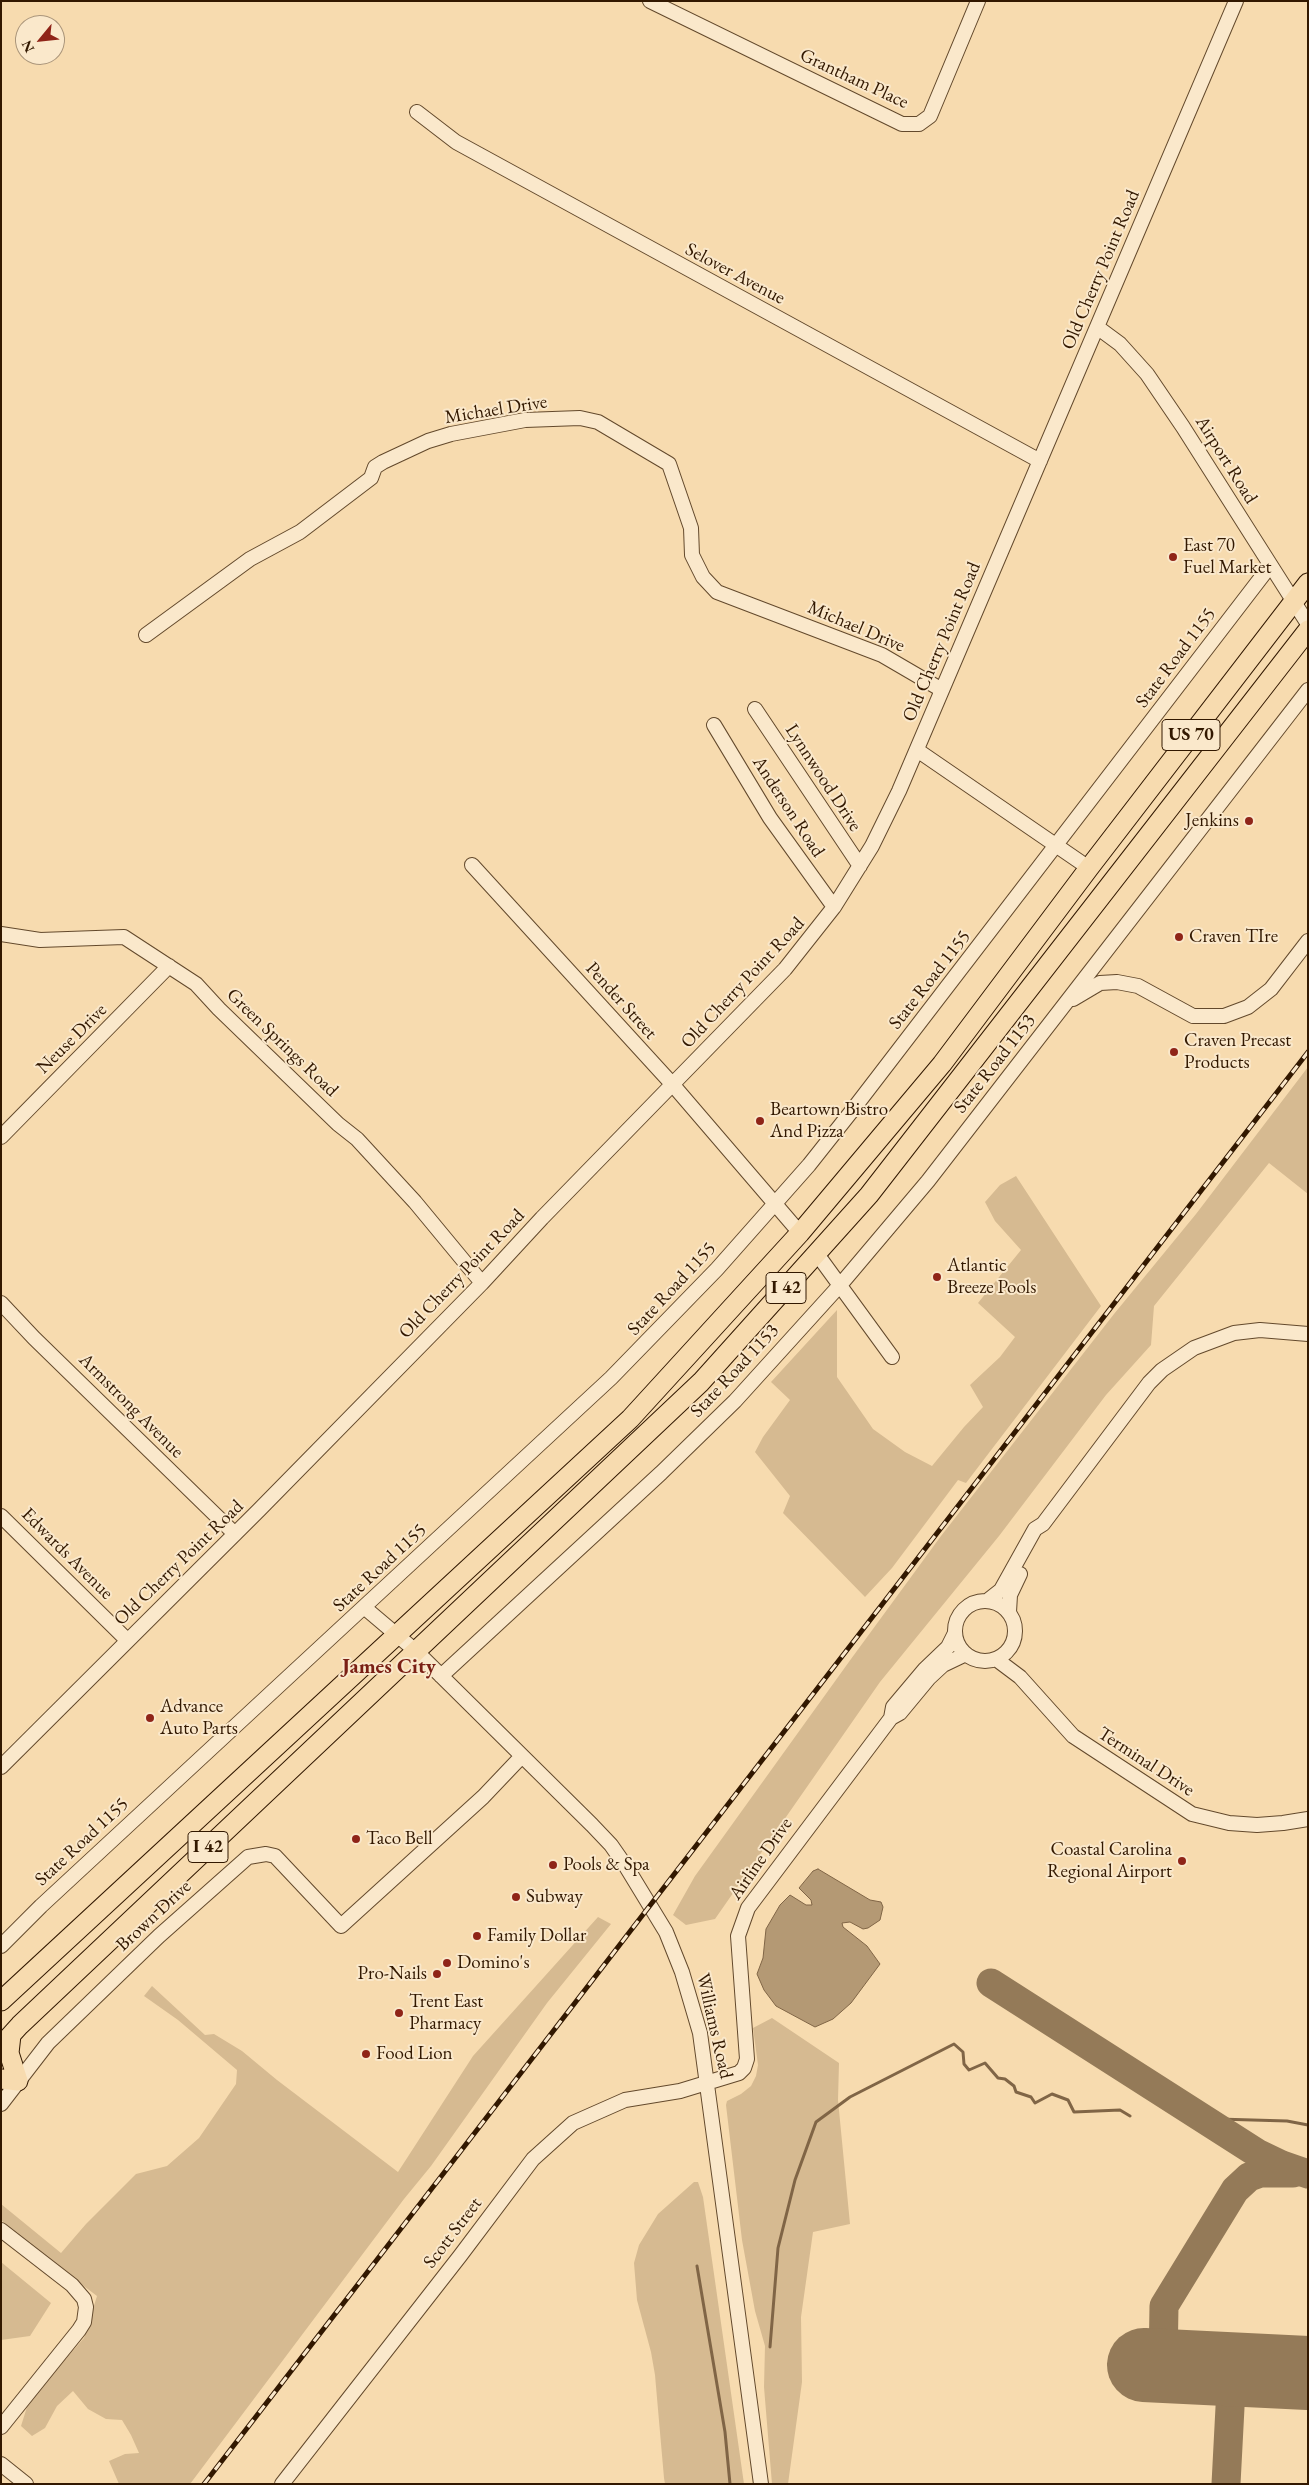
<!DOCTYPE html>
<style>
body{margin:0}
#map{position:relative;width:1309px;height:2485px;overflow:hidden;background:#f7dbaf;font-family:"EB Garamond",serif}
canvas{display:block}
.frame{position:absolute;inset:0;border:2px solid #321800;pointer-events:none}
.north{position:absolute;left:15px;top:15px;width:50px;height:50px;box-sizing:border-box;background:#fae8cb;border:1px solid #aa957a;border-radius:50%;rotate:242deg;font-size:14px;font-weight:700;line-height:20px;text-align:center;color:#321800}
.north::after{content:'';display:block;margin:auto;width:18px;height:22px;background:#8f2418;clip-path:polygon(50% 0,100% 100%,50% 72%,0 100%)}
</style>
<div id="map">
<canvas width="1309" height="2485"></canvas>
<div class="frame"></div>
<div class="north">N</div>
</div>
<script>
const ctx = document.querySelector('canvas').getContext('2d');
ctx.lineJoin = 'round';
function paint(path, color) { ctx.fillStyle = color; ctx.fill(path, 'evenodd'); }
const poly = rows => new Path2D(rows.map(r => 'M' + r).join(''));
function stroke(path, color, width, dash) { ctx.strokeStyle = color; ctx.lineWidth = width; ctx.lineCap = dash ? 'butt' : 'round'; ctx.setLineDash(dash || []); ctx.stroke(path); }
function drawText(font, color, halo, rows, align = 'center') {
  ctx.font = font + ' "EB Garamond",serif'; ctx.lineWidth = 4; ctx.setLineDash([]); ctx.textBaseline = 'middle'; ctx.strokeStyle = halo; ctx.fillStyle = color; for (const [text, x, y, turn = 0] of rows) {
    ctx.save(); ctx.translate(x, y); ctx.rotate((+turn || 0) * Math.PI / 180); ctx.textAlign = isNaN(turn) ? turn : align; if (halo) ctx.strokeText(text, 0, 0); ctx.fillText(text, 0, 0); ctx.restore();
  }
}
const green = poly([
 [1308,1067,1308,1194,1269,1163,1154,1306,1151,1345,1106,1395,999,1536,880,1682,715,1919,686,1925,673,1915,695,1876,851,1659,941,1536,1114,1314,1196,1214],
 [1016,1176,1101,1306,966,1483,958,1480,892,1568,865,1597,783,1513,790,1496,755,1452,763,1437,790,1400,771,1382,837,1310,837,1377,873,1429,905,1452,932,1466,964,1427,983,1407,970,1385,1000,1357,1015,1337,978,1303,1021,1250,995,1221,985,1202,1000,1185],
 [598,1917,611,1924,547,2003,431,2166,404,2199,190,2484,119,2484,109,2461,125,2454,139,2453,131,2435,122,2420,106,2419,88,2409,73,2391,57,2406,45,2428,32,2436,21,2426,27,2407,48,2379,84,2338,97,2296,32,2247,1,2220,1,2204,61,2253,86,2224,136,2174,167,2166,199,2138,236,2084,237,2070,178,2020,144,1996,152,1986,205,2035,214,2034,242,2051,277,2080,398,2172,473,2056],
 [772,2018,839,2063,838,2100,850,2224,813,2232,801,2317,802,2382,788,2484,772,2484,764,2387,765,2346,755,2311,742,2240,726,2105,727,2101,741,2094,751,2086,756,2076,758,2065,753,2028],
 [694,2182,698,2182,703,2197,744,2484,665,2484,664,2478,655,2375,651,2352,637,2300,634,2263,639,2245,658,2214],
 [1,2262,51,2303,30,2336,1,2340]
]);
const water = poly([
 [818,1869,870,1900,881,1902,883,1907,880,1920,868,1928,863,1929,850,1922,842,1923,843,1927,867,1946,880,1964,851,2003,833,2019,815,2027,776,2006,764,1990,757,1974,763,1958,766,1929,780,1905,790,1895,806,1905,812,1905,811,1900,799,1888,813,1871,818,1869]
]);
const stream = poly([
 [1218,2119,1287,2121,1308,2125],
 [697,2266,725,2432,730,2484],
 [770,2347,778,2248,795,2180,816,2122,850,2097,954,2044,963,2052,964,2064,969,2070,985,2063,998,2078,1005,2079,1014,2086,1016,2092,1031,2097,1035,2103,1052,2094,1068,2100,1074,2112,1120,2110,1130,2116]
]);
const taxiway = poly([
 [991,1983,1257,2153,1282,2165,1308,2174],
 [1163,2366,1164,2306,1235,2190,1249,2177,1260,2173,1293,2173],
 [1226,2484,1232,2369]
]);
const runway = poly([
 [1144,2365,1308,2373]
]);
const minor = poly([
 [650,1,902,124,919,124,930,116,978,1],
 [417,112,456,142,1040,461],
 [1097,327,1120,344,1147,374,1183,427,1308,624],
 [146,635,250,559,300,532,371,478,375,467,383,462,428,441,451,434,525,420,580,418,598,422,669,464,691,528,692,555,703,577,717,592,882,655,942,690],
 [755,709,860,866],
 [714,725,770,818,834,907],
 [917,750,1089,868],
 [472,865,673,1085,800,1233],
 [1,934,40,940,124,937,196,984,219,1009,338,1124,357,1139,415,1202,482,1283],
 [1073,999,1100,983,1117,982,1138,986,1193,1016,1224,1016,1248,1007,1271,989,1308,941],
 [1,1137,169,966],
 [817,1254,892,1357],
 [1,1303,34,1338,235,1534],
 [1,1516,127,1640],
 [987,1601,1001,1590,1035,1529,1043,1524,1149,1383,1162,1370,1194,1348,1234,1333,1260,1330,1308,1334],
 '955 1631a30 30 0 1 1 60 0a30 30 0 1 1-60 0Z',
 [365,1608,417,1652,592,1825,611,1845,627,1868,666,1932,682,1972,700,2033,761,2484],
 [1009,1612,1010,1595,1020,1574],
 [996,1659,1020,1677,1073,1736,1192,1814,1229,1823,1257,1825,1283,1823,1308,1819],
 [441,1676,661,1473,735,1401,841,1284,928,1181,1308,690],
 [891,1718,893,1707,925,1669,948,1647,955,1633],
 [1,1767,259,1510,482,1283,542,1218,785,969,834,907,872,846,899,791,1236,1],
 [1,1946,41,1906,611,1378,717,1269,809,1165,851,1112,1270,566],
 [1,2104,48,2043,159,1936,248,1857,266,1854,275,1856,341,1926,483,1797,522,1756],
 [1,2230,72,2285,84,2299,86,2307,84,2322,79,2330,1,2427],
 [1,2464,26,2484],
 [282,2484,460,2256,533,2159,573,2123,625,2100,680,2091,739,2073,744,2068,747,2059,738,1936,748,1908,891,1718,900,1713,929,1678,943,1665,966,1654]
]);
const highway = poly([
 [1,2001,630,1419,800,1233,942,1064,1089,868,1308,583],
 [1,2046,20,2025,701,1382,869,1195,1308,630],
 [1,2079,18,2081,9,2053,11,2035]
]);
const rail = poly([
 [204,2484,1308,1052]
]);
const markers = [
 [1173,557,5,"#8f2418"],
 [1249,821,5,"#8f2418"],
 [1179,937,5,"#8f2418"],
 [1174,1052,5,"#8f2418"],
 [760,1121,5,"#8f2418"],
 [937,1277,5,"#8f2418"],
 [150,1718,5,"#8f2418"],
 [356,1839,5,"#8f2418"],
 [1182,1861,5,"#8f2418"],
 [553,1865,5,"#8f2418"],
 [516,1897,5,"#8f2418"],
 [477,1936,5,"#8f2418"],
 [447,1963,5,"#8f2418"],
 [437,1974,5,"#8f2418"],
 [399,2013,5,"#8f2418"],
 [366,2054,5,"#8f2418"]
];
const shields = [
 [1191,735,58],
 [786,1288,40],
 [208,1847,40]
];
const shieldNames = [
 ["US 70",1191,735],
 ["I 42",786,1288],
 ["I 42",208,1847]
];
const streetNames = [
 ["Grantham Place",854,79,25],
 ["Old Cherry Point Road",1101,270,-67],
 ["Selover Avenue",735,274,28],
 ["Michael Drive",496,410,-9],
 ["Airport Road",1226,460,58],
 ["Michael Drive",856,627,23],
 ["Old Cherry Point Road",942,642,-67],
 ["State Road 1155",1176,658,-53],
 ["Lynnwood Drive",823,778,57],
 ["Anderson Road",788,807,57],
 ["State Road 1155",930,980,-52],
 ["Old Cherry Point Road",743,983,-47],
 ["Pender Street",621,1001,48],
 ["Neuse Drive",72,1039,-45],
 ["Green Springs Road",282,1043,44],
 ["State Road 1153",995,1064,-52],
 ["Old Cherry Point Road",462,1274,-46],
 ["State Road 1155",672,1289,-47],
 ["State Road 1153",735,1371,-47],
 ["Armstrong Avenue",131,1406,45],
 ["Edwards Avenue",67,1554,45],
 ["Old Cherry Point Road",179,1563,-44],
 ["State Road 1155",380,1568,-43],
 ["Terminal Drive",1146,1762,33],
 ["State Road 1155",82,1842,-43],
 ["Airline Drive",761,1859,-55],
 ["Brown Drive",154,1916,-43],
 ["Williams Road",714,2026,77],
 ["Scott Street",453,2233,-53]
];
const poiNames = [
 ["East 70",1183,546],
 ["Fuel Market",1183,568],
 ["Jenkins",1239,821,"right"],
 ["Craven TIre",1189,937],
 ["Craven Precast",1184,1041],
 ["Products",1184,1063],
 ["Beartown Bistro",770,1110],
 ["And Pizza",770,1132],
 ["Atlantic",947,1266],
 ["Breeze Pools",947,1288],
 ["Advance",160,1707],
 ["Auto Parts",160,1729],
 ["Taco Bell",366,1839],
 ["Coastal Carolina",1172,1850,"right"],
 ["Regional Airport",1172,1872,"right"],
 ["Pools & Spa",563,1865],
 ["Subway",526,1897],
 ["Family Dollar",487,1936],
 ["Domino's",457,1963],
 ["Pro-Nails",427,1974,"right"],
 ["Trent East",409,2002],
 ["Pharmacy",409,2024],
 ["Food Lion",376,2054]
];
const quarterNames = [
 ["James City",389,1667]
];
paint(green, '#d6ba91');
paint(water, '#b49974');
stroke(water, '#806546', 1);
stroke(stream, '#806546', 3);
stroke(taxiway, '#947a58', 29);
stroke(runway, '#947a58', 74);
stroke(minor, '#63492c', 16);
stroke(highway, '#321800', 21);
stroke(minor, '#fae8cb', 14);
stroke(highway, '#f7dbaf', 19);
stroke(rail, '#321800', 5);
stroke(rail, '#fae8cb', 3, [9]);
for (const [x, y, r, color] of markers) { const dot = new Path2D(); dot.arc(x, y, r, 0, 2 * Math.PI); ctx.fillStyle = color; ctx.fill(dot); stroke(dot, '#fae8cb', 2); }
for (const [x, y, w] of shields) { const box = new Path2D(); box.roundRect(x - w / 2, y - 15.5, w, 31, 4); ctx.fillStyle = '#fae8cb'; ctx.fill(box); stroke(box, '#321800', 1); }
drawText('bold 18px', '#321800', null, shieldNames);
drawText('19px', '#321800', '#fae8cb', streetNames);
drawText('19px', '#321800', '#fae8cb', poiNames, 'left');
drawText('bold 21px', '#7a1f14', '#fae8cb', quarterNames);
</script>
